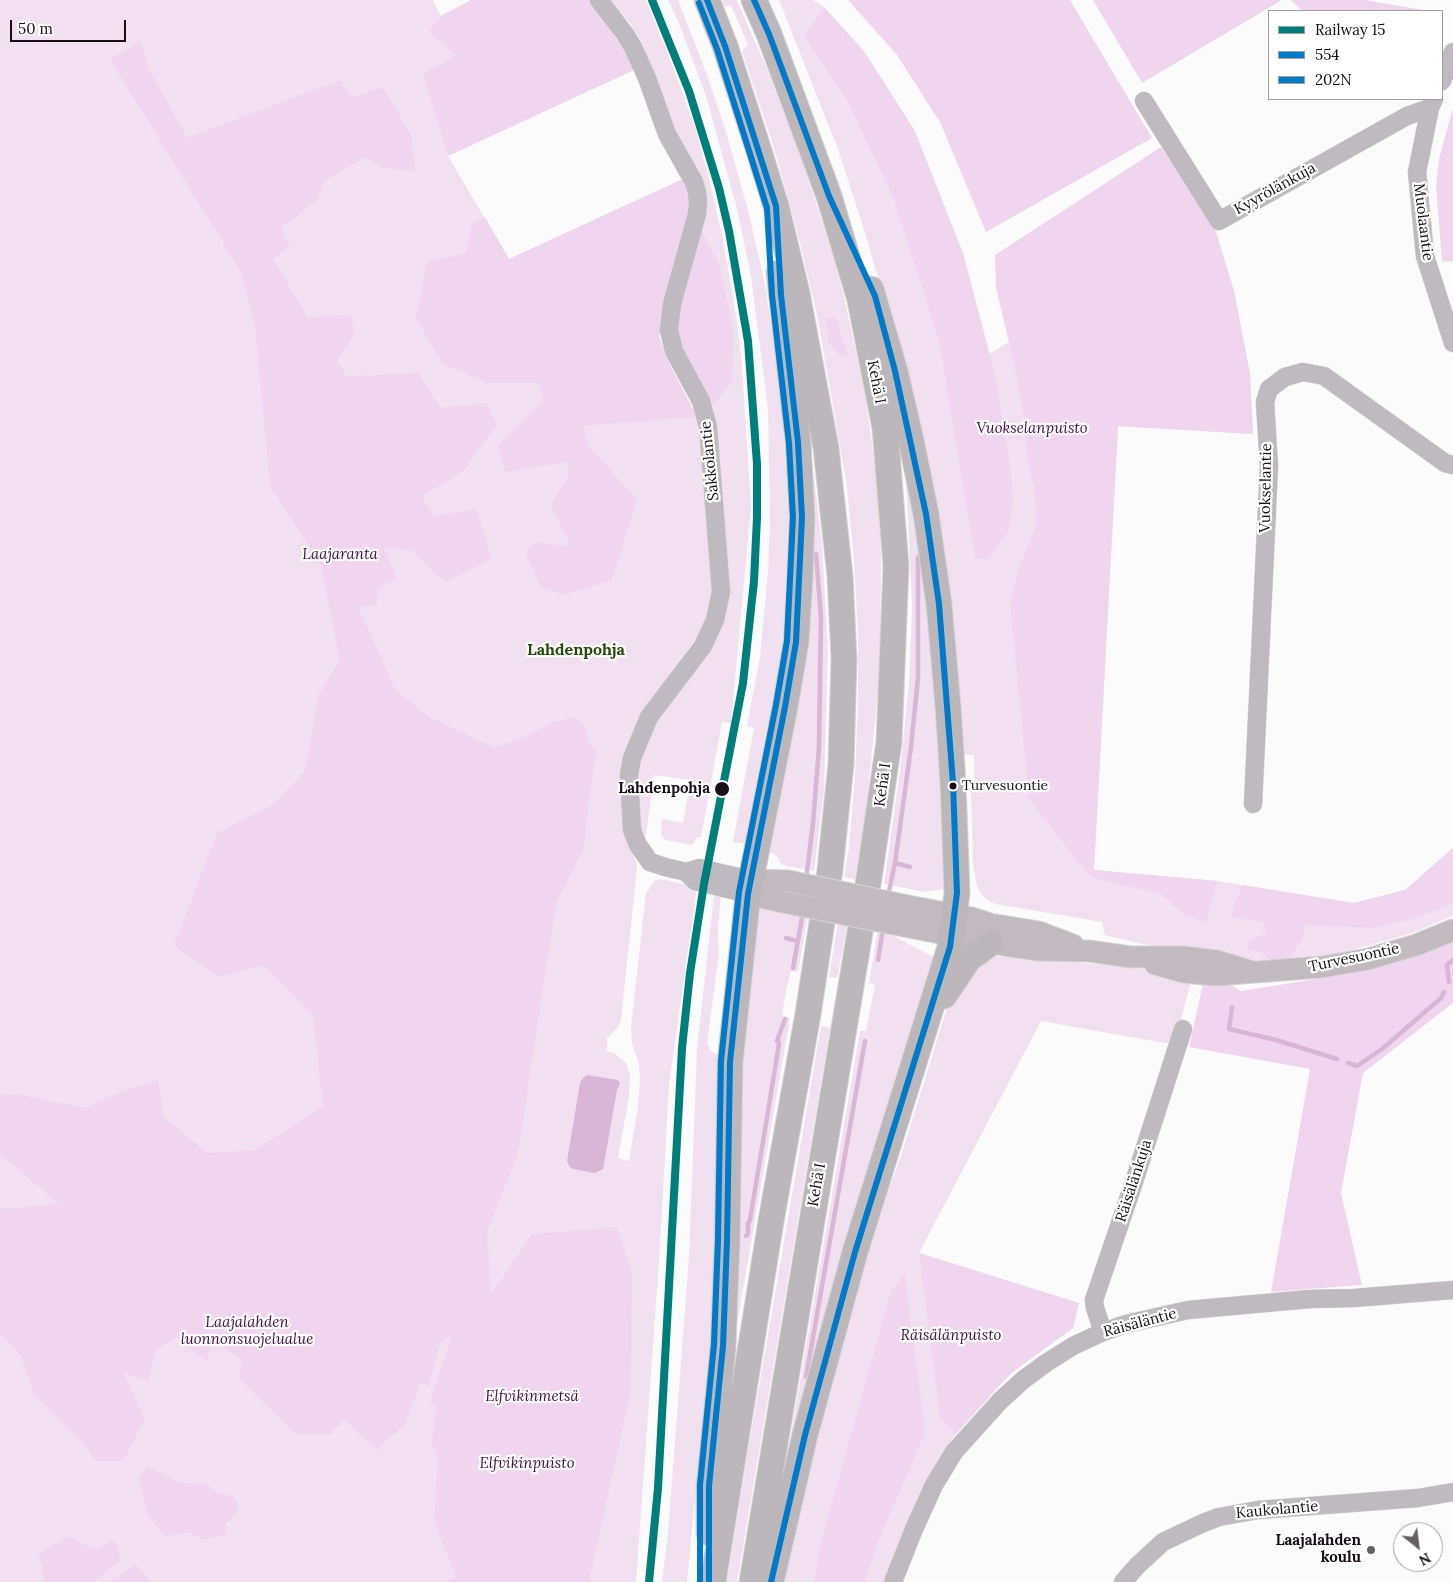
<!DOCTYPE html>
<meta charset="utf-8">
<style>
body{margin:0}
#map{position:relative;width:1453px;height:1582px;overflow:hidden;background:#fbfbfb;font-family:Lora,serif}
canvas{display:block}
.legend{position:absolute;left:1268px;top:10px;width:175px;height:90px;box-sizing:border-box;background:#fff;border:1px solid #a29ea2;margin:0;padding:6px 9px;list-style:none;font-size:15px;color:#160d16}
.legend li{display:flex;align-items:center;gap:10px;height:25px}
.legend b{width:25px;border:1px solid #a29ea2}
.north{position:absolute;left:1393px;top:1522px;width:50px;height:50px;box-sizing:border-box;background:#fff;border:1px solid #a29ea2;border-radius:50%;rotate:151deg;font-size:14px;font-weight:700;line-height:20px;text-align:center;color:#160d16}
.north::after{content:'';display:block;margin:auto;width:18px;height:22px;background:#666066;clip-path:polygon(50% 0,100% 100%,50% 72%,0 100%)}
.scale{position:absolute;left:10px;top:20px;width:116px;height:22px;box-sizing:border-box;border:2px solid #160d16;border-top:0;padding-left:6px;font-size:15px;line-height:18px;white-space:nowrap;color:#160d16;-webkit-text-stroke:4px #fff;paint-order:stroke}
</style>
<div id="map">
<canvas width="1453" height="1582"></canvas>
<ul class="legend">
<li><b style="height:6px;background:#007e79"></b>Railway 15</li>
<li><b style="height:6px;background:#007ac9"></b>554</li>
<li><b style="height:6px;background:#007ac9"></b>202N</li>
</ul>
<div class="north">N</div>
<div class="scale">50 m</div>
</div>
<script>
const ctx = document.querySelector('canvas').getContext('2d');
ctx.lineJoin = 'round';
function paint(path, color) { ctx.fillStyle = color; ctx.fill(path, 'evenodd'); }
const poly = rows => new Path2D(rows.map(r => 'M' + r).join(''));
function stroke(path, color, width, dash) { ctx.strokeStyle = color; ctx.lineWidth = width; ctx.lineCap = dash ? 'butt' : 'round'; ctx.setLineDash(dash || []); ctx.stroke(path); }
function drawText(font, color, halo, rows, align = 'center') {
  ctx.font = font + ' Lora,serif'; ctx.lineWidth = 4.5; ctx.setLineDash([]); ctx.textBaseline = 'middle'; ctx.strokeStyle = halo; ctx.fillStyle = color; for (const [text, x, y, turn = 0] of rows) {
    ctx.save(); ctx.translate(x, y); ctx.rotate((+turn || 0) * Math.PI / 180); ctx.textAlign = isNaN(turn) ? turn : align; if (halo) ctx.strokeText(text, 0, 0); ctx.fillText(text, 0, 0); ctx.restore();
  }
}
const green = poly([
 [0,0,433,0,441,16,471,0,589,0,624,50,634,70,448,156,509,259,683,179,693,200,659,337,669,363,697,417,701,449,705,470,713,590,711,608,699,634,640,717,627,751,626,835,628,844,637,863,637,867,621,1020,619,1026,607,1038,607,1051,614,1053,626,1063,630,1075,629,1096,618,1158,629,1161,638,1107,640,1079,639,1064,632,1044,631,1027,646,893,655,880,661,879,697,887,669,1085,659,1262,636,1582,0,1582],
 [610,0,646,0,673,67,696,130,709,179,722,235,734,302,741,353,751,506,731,723,722,722,701,837,697,838,692,845,665,840,661,834,662,828,661,826,662,819,683,823,691,780,654,775,646,835,640,834,636,820,638,758,657,718,706,658,722,625,729,587,713,407,732,382,719,263,701,228,670,122,642,42,629,22],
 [668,0,678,0,706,72,727,135,749,214,765,284,782,398,788,514,787,598,773,716,749,844,733,842,754,728,747,726,760,657,768,572,770,520,768,409,751,276,737,209,706,96,678,21],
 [722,0,737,0,767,69,802,160,832,252,844,297,865,394,872,444,878,498,881,553,880,670,867,802,855,879,844,877,849,848,855,777,858,702,858,632,854,560,847,487,817,314,797,231,774,148,742,51,748,45,731,5,725,7],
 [779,0,813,0,824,7,804,35,809,45,846,99,893,198,939,342,945,380,1212,222,1234,291,1250,374,1253,434,1118,426,1094,870,1217,881,1354,903,1405,890,1453,848,1453,916,1412,933,1342,953,1271,962,1163,949,1105,935,1102,922,995,904,986,899,982,895,977,886,973,864,971,790,975,789,974,755,964,755,957,721,888,312,866,236,838,149],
 [806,452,811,452,822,544,828,650,824,791,814,871,782,865,777,856,764,849],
 [906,479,932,601,948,888,924,892,884,884,901,763,909,684,912,604],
 [714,894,721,894,718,931,719,953,707,1043,711,1051,718,1055,721,1085,711,1388,695,1498,687,1582,662,1582,668,1533,689,1257,697,1049],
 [763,905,808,915,798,972,791,971,786,991,782,1015,790,1018,735,1336,736,1124,756,907],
 [838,921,848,923,837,978,829,977],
 [878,928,940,960,790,1449,789,1446,860,1031,866,1031,875,985,869,983],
 [1010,956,1126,967,1192,977,1175,1042,1165,1043,1041,1021,919,1253,1079,1303,1073,1328,1010,1374,956,1434,942,1454,922,1494,889,1582,781,1582,860,1267,901,1156,947,1008,960,981,992,957],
 [821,1026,830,1028,737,1582,727,1582,746,1463]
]);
const forest = poly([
 [471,0,589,0,624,50,634,70,448,156,423,73,456,56,429,31,441,16],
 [848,0,1070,0,1152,138,986,232,940,122,897,55],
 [1093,0,1282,0,1142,83],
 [1291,0,1365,0,1429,11,1302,11],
 [824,7,864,51,915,131,963,253,995,374,1011,474,1013,505,1009,530,988,560,975,557,939,342,893,198,846,99,809,45,804,35],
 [141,41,149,69,187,138,340,80,351,98,383,87,411,135,415,172,384,168,365,157,325,181,316,201,281,228,289,247,273,259,308,317,351,315,354,334,337,361,347,377,418,372,440,408,488,403,496,426,463,471,422,496,434,516,476,509,492,559,445,582,413,551,384,547,397,579,378,588,377,605,358,607,395,689,428,716,495,748,524,737,552,723,574,717,585,725,589,742,597,750,590,789,584,848,556,903,518,1153,487,1232,491,1295,532,1234,617,1227,632,1274,631,1390,589,1582,446,1582,456,1577,434,1521,438,1459,432,1443,436,1406,430,1401,453,1332,440,1344,428,1387,421,1383,404,1425,377,1449,344,1420,329,1435,295,1434,239,1377,242,1361,212,1338,207,1362,176,1337,156,1350,148,1382,123,1372,145,1420,123,1461,96,1461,82,1441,33,1393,22,1357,0,1333,0,1209,60,1204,1,1155,0,1165,0,1095,18,1094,85,1108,128,1089,158,1080,164,1117,207,1153,255,1150,323,1106,313,1016,264,965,219,977,225,981,174,946,217,833,272,805,305,771,318,696,340,660,321,566,270,485,255,327,241,272,110,59],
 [1453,108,1453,261,1448,262,1442,261,1436,186,1439,159],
 [1161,147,1214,225,1234,291,1250,374,1253,434,1118,426,1094,870,1217,881,1206,923,1180,912,1162,894,1101,880,1086,872,1029,799,1010,602,1018,571,1036,525,1035,492,1029,468,1023,412,1015,367,996,288,995,255],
 [683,179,693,200,659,337,669,363,697,417,582,426,589,446,637,500,612,580,562,595,540,586,526,553,536,542,571,547,551,505,570,472,566,462,505,472,498,446,544,400,538,383,488,383,443,364,416,319,427,262,466,253,472,223,485,217,509,259],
 [701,228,719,263,734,332,732,382,713,407,683,353,676,323],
 [826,318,836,318,848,355,842,358,829,344],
 [1453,848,1453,903,1413,919,1372,928,1306,925,1303,938,1288,960,1271,962,1264,954,1248,949,1247,941,1267,933,1263,922,1231,917,1242,885,1354,903,1405,890],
 [1453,940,1453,1003,1363,1073,1341,1193,1362,1285,1271,1292,1310,1069,1189,1047,1204,979,1225,982,1241,991,1341,975,1417,954],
 [919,1253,1079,1303,1073,1328,1010,1374,956,1434,940,1418],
 [905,1274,925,1433,877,1544,865,1582,814,1582,819,1550,891,1291],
 [148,1466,181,1483,207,1484,219,1494,233,1496,239,1509,225,1525,227,1534,203,1540,190,1532,165,1536,148,1515,139,1477],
 [69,1537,95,1550,107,1543,109,1538,117,1544,120,1560,104,1574,91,1582,44,1582,39,1553],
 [136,1564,151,1582,113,1582,129,1568]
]);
const water = poly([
 [587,1075,618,1080,620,1083,617,1090,603,1169,595,1173,573,1169,570,1167,567,1161,580,1083,583,1078]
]);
const stream = poly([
 [895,863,910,867],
 [806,880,813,823,819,747,821,617,816,554],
 [888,896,895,863,911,747,918,678,918,557],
 [786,938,797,941],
 [878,960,883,929],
 [793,968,803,912],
 [1449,982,1447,965,1453,960],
 [1232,1007,1229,1029,1276,1040,1337,1059],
 [777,1041,785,1019],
 [1348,1063,1357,1066,1382,1049,1441,998,1444,992],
 [746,1236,748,1234,748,1224,750,1220,772,1087,779,1044,778,1040],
 [806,1377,865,1041]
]);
const minor = poly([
 [599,0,625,34,633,47,647,78,667,134,694,182,697,192,698,202,697,214,672,304,669,330,674,351,701,401,708,427,721,592,715,620,703,646,649,717,632,758,629,775,632,830,638,845,650,862,665,867,686,872,699,868,751,880],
 [1442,81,1453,52],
 [1434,99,1430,108,1417,172,1425,256,1453,343],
 [1144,101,1219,221,1407,116,1430,108],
 [1253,804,1269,466,1265,402,1269,389,1285,377,1303,372,1324,376,1445,463,1453,465],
 [686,872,695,881,748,894],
 [1103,1332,1095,1308,1094,1300,1133,1185,1183,1029],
 [893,1582,914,1529,934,1485,954,1452,1000,1401,1023,1380,1046,1363,1073,1346,1103,1332,1126,1324,1188,1310,1310,1299,1354,1298,1453,1290],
 [1123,1582,1137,1566,1163,1542,1203,1523,1219,1517,1258,1510,1418,1498,1453,1492]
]);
const major = poly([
 [751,880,788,881],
 [748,894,783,902],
 [908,906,972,918,990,924,1039,932,1073,945],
 [904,926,991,943,1037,950,1089,951,1131,957,1183,957,1217,961,1253,972],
 [1155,964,1183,972,1216,975,1322,967,1368,959,1416,945,1453,930]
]);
const highway = poly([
 [707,0,725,46,759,151,776,206,797,293,826,448,840,576,844,659,841,764,830,870,808,1014,771,1221,713,1582],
 [944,996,969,959,991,943],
 [709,1533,709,1486,723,1346,727,1241,730,1062,748,894,785,707,796,642,800,577,802,517,798,442,779,273],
 [752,1582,869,878,889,742,896,566,885,428,860,300,829,196,769,34,754,0],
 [771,1582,805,1435,855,1252,950,947,957,893,953,783,948,706,939,604,926,514,911,440,895,371,871,289]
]);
const majorBridge = poly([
 [788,881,908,906],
 [783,902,904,926]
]);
const bus1 = poly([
 [707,0,725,46,776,206,781,295,798,442,802,517,796,642,785,707,748,894,730,1062,727,1241,723,1346,709,1486,709,1582],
 [754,0,769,34,829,196,875,296,895,371,926,514,939,604,953,783,957,893,950,947,855,1252,805,1435,771,1582]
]);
const bus2 = poly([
 [699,3,717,49,767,208,772,295,789,443,793,517,787,641,776,705,739,892,721,1061,718,1241,714,1345,700,1485,700,1582]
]);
const rail1 = poly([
 [649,1582,658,1488,682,1048,690,973,704,884,743,683,754,581,757,517,757,464,748,341,729,231,719,188,689,91,652,0]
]);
const markers = [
 [953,786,4.5,"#160d16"],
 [722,789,8,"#160d16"],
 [1371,1550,5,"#666066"]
];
const busNames = [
 ["Turvesuontie",962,786]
];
const streetNames = [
 ["Kyyrölänkuja",1275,189,-29],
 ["Muolaantie",1423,222,83],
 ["Kehä I",876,382,79],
 ["Sakkolantie",710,461,-96],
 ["Vuokselantie",1266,488,-89],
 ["Kehä I",883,785,-82],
 ["Turvesuontie",1354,958,-12],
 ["Räisälänkuja",1134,1181,-72],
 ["Kehä I",817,1185,-80],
 ["Räisäläntie",1140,1323,-15],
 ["Kaukolantie",1277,1510,-5]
];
const parkNames = [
 ["Vuokselanpuisto",1032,429],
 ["Laajaranta",340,555],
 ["Laajalahden",247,1323],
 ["luonnonsuojelualue",247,1340],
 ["Räisälänpuisto",951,1336],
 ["Elfvikinmetsä",532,1397],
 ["Elfvikinpuisto",527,1464]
];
const stopNames = [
 ["Lahdenpohja",710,789]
];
const poiNames = [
 ["Laajalahden",1361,1541],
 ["koulu",1361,1558]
];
const neighbourhoodNames = [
 ["Lahdenpohja",576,650]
];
paint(green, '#f1e0ef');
paint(forest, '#efd6ee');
paint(water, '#d7b7d5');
stroke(stream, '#d7b7d5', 4.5);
stroke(minor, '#d6d5d6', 19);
stroke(major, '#d6d5d6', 23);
stroke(highway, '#d6d5d6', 27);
stroke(minor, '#bfbabf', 18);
stroke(major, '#c1bbc0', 21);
stroke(highway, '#bbb7bb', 25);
stroke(majorBridge, '#d6d5d6', 23, []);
stroke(majorBridge, '#c1bbc0', 21);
stroke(bus1, '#007ac9', 6);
stroke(bus2, '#007ac9', 6);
stroke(rail1, '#007e79', 8);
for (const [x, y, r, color] of markers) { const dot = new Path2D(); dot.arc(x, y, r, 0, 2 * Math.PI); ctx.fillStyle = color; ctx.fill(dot); stroke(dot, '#fff', 2); }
drawText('14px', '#160d16', '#fff', busNames, 'left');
drawText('15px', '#160d16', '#fff', streetNames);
drawText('italic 15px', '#430d43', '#fff', parkNames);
drawText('bold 15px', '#160d16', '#fff', stopNames, 'right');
drawText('bold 15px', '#160d16', '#fff', poiNames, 'right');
drawText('bold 16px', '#254907', '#fff', neighbourhoodNames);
</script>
